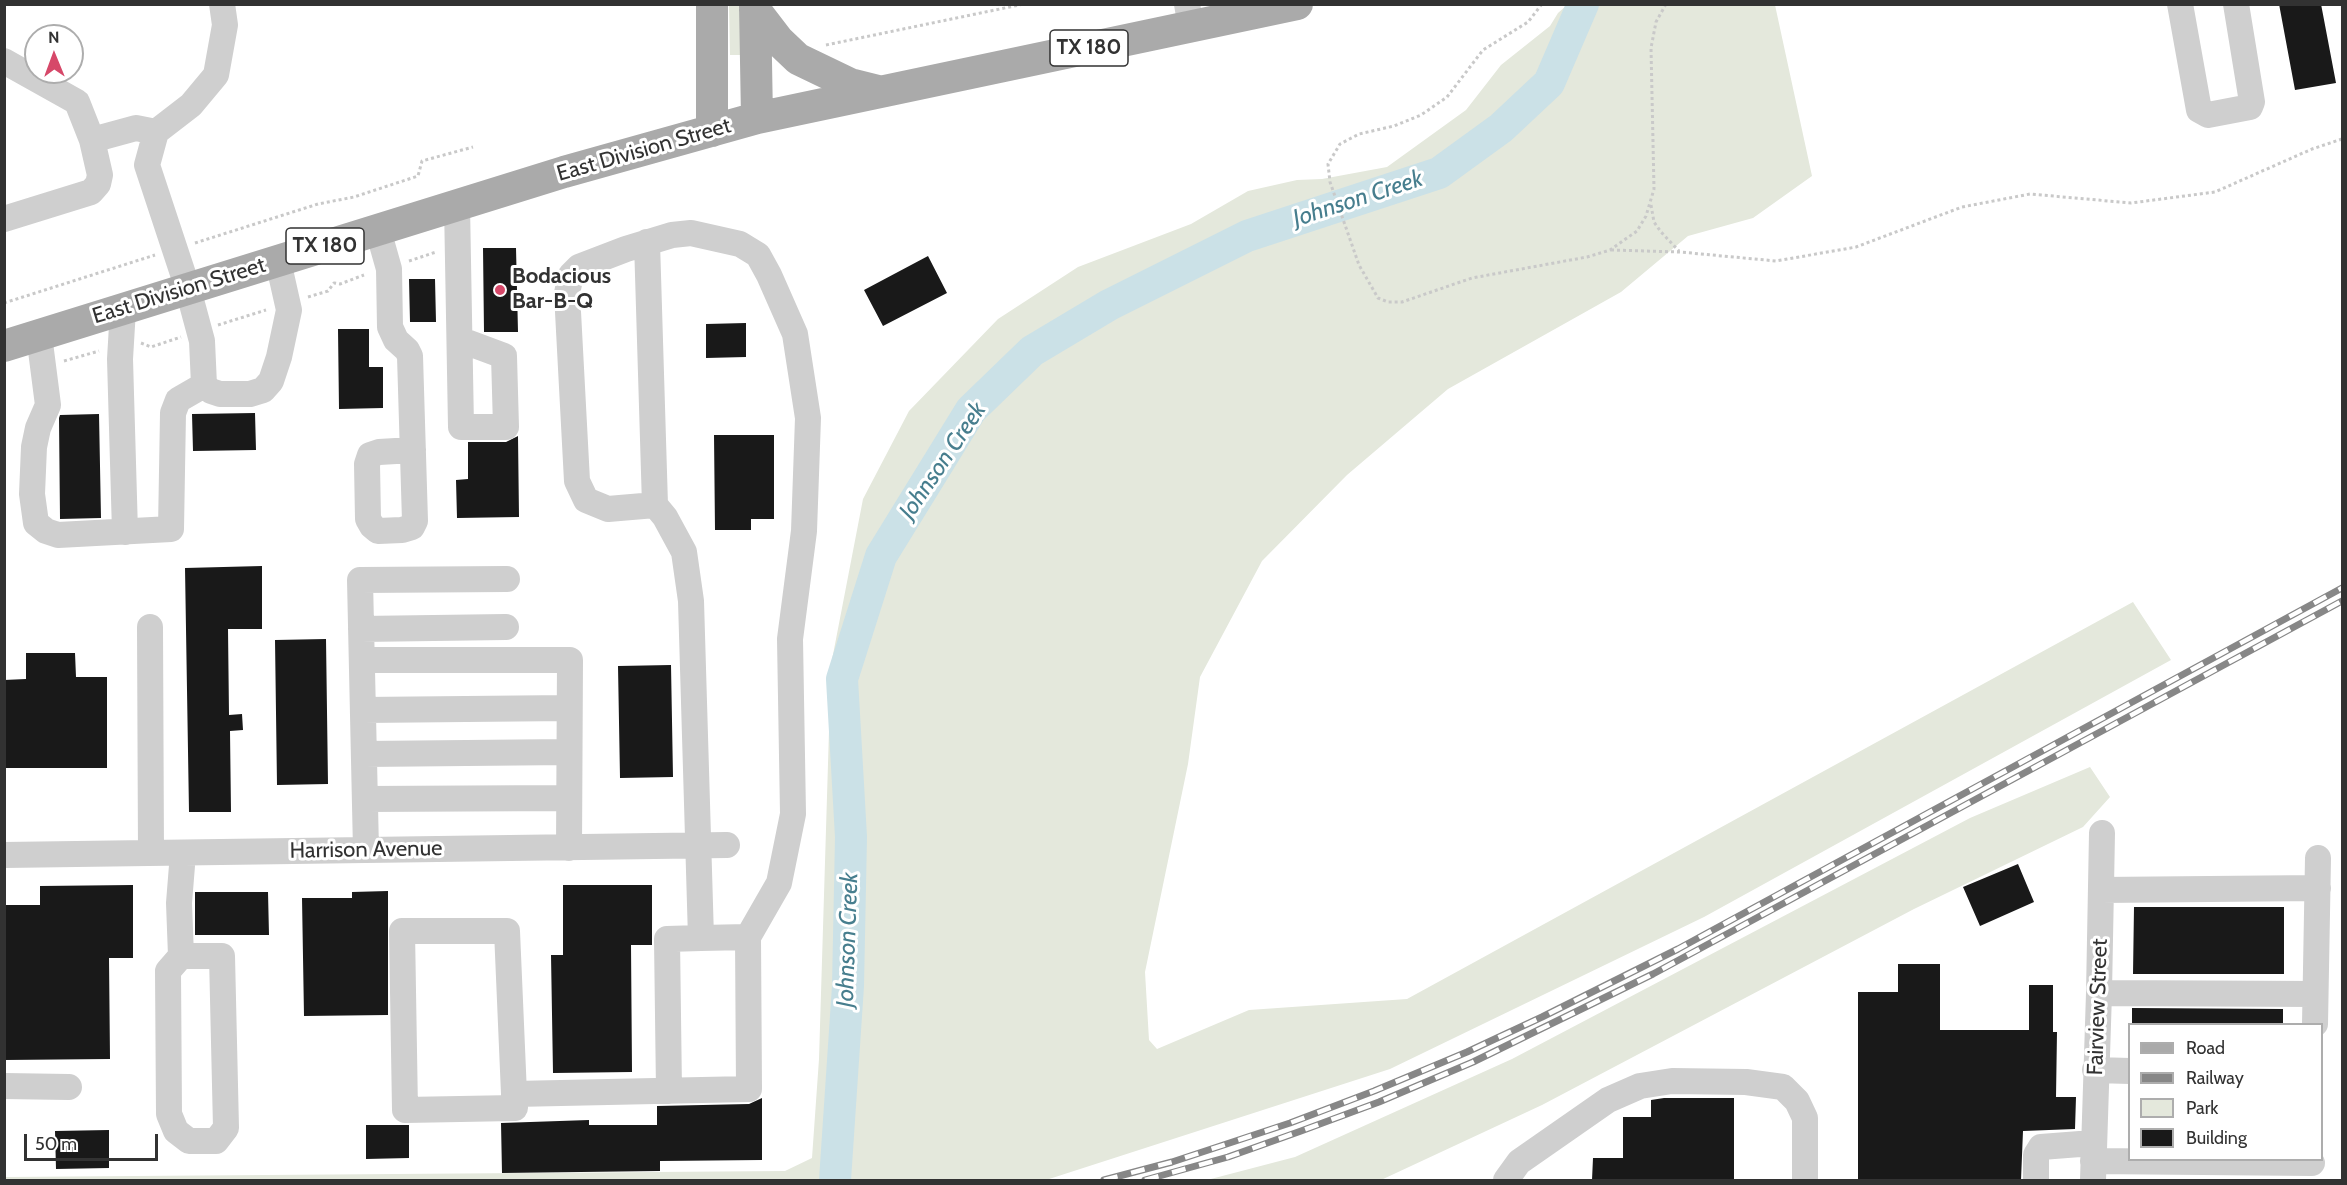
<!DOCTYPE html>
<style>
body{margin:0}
#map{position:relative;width:2347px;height:1185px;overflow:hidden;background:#fff;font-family:Cabin,sans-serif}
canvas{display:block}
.frame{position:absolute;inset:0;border:6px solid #323232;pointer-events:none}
.legend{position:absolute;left:2128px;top:1023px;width:195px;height:138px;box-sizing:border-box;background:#fff;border:2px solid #adadad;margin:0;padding:8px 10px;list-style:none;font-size:18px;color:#323232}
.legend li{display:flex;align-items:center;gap:12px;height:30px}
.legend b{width:30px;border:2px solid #adadad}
.north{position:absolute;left:24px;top:24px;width:60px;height:60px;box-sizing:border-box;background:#fff;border:2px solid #adadad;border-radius:50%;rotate:359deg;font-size:16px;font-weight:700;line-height:24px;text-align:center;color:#323232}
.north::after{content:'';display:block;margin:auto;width:21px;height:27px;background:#d64869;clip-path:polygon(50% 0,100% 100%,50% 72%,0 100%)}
.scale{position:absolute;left:24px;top:1134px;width:134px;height:27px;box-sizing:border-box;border:3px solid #323232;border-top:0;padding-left:8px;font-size:18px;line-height:21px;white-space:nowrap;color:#323232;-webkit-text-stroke:4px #fff;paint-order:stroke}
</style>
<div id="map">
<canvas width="2347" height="1185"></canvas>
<div class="frame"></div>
<ul class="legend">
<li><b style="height:8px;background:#aaa"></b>Road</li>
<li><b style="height:8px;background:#878787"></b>Railway</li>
<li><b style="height:16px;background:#e4e8dc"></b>Park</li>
<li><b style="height:16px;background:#191919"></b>Building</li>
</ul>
<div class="north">N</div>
<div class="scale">50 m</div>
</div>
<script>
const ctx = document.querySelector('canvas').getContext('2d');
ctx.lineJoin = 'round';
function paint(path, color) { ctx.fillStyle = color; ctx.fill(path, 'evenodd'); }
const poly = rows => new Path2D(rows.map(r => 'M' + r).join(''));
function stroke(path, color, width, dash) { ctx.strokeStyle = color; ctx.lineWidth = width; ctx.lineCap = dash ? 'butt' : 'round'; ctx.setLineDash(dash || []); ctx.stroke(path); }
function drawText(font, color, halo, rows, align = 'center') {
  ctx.font = font + ' Cabin,sans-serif'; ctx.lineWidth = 6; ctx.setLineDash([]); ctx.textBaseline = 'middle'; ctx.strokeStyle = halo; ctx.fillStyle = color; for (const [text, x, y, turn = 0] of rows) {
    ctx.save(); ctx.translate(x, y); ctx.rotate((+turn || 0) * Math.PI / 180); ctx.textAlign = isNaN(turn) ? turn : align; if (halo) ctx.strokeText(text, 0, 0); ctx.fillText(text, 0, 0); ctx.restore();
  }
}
const green = poly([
 [729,5,742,5,743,55,730,55],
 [1567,5,1775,5,1812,176,1753,218,1688,236,1621,292,1448,389,1347,475,1262,561,1200,677,1188,764,1145,972,1149,1040,1157,1049,1249,1010,1407,999,2133,602,2171,660,1704,917,1390,1069,1046,1180,5,1180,5,1177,785,1171,812,1158,819,1059,831,665,863,499,909,411,998,319,1078,267,1191,224,1248,191,1297,180,1322,179,1387,167,1466,110,1501,65,1550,26,1558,13],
 [2090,767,2110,797,2083,827,1914,909,1542,1105,1381,1180,1207,1180,1295,1157,1512,1059,1970,818]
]);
const river = poly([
 [835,1180,848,986,851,837,842,679,881,556,971,410,1032,351,1109,305,1247,236,1439,173,1501,128,1549,83,1583,4]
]);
const building = poly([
 [2279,4,2321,4,2336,83,2295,90],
 [483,248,516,248,518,332,484,332],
 [928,256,947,293,883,326,864,290],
 [409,279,435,279,436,322,410,322],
 [746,323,746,357,706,358,706,324],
 [338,329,369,329,369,367,383,367,383,408,339,409],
 [255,413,256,450,193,451,192,414],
 [99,414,101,518,60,519,59,418,60,415],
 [714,435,774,435,774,519,751,519,751,530,715,530],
 [518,436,519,517,457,518,456,480,468,479,468,442,506,442],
 [262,566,262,629,228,629,229,715,242,714,243,730,230,731,231,812,189,812,185,568],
 [326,639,328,784,277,785,275,640],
 [26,653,75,653,76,677,107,677,107,768,4,768,4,680,26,679],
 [671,665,673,777,620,778,618,666],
 [2018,864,2034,902,1980,926,1963,887],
 [133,885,133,958,109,958,110,1059,4,1060,4,905,40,905,40,886],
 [563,885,652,885,652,945,631,945,632,1072,553,1073,551,955,563,955],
 [388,891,388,1015,304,1016,302,898,352,898,352,892],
 [195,892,268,892,269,935,195,935],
 [2134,907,2284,907,2284,974,2133,974],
 [1898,964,1940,964,1940,1030,2029,1030,2029,985,2053,985,2053,1032,2057,1032,2056,1097,2076,1097,2075,1129,2023,1131,2021,1180,1858,1180,1858,992,1898,992],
 [2132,1008,2283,1009,2283,1024,2132,1024],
 [762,1098,762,1160,660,1161,660,1171,502,1173,501,1123,589,1120,589,1125,657,1125,657,1106,749,1104],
 [1664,1098,1734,1098,1734,1180,1592,1180,1593,1158,1623,1158,1623,1117,1651,1117,1651,1100],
 [366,1125,409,1125,409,1158,366,1159],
 [109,1130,109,1168,56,1169,55,1131]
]);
const path = poly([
 [1542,4,1528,22,1483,50,1447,97,1421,115,1394,126,1359,134,1340,144,1328,164,1330,182,1359,265,1378,298,1388,302,1402,302,1472,278,1587,257,1610,250,1637,231,1646,216,1654,189,1651,48,1656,22,1666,4],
 [826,45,1024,4],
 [1651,205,1654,222,1661,232,1679,251],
 [195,243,318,204,354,197,418,176,422,161,473,147],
 [1611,250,1680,252,1776,261,1856,247,1962,207,2030,194,2131,203,2215,192,2312,149,2342,139],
 [409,261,436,252],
 [308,297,328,291,334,283,340,284,364,275],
 [4,303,155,255],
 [218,325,266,310],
 [141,343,151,347,181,337],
 [64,361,99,351]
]);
const minor = poly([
 [222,4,225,25,216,75,191,105,156,132,147,165,188,289,202,341,204,385,211,391,220,394,250,394,263,390,271,381,279,357,289,310,278,261],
 [1187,4,1191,27],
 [2180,4,2199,110,2208,115,2250,107,2252,102,2236,4],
 [4,61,77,102,92,140,136,128,156,132],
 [457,205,461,427,506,427,504,356,461,340],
 [4,219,91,192,98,184,100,175,92,140],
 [378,230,389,269,390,327,396,340,407,350,410,356,415,521,412,527,402,530,378,531,372,526,368,519,367,464,370,455,379,452,413,450],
 [647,242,655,505],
 [123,309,120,359,125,532],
 [39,335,48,405,38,428,34,447,32,494,36,523,46,531,58,535,171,529,173,413,178,400,204,385],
 [150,627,151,853],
 [361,629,506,627],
 [362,660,570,660,569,848],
 [363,710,569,708],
 [364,754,569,752],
 [365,799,569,798],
 [366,850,360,580,507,579],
 [4,855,727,845],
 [2101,890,2318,888],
 [181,956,168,971,169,1114,176,1131,189,1141,216,1141,226,1128,222,956,181,956,179,903,183,853],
 [2099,993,2315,994],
 [2315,1024,2318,858],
 [2095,1070,2130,1071],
 [4,1086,69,1087],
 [669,1091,667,939,701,938],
 [514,1094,515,1108,405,1110,402,931,507,931,514,1094,749,1089,748,937,701,938,691,601,684,552,665,517,655,505,608,509,586,500,577,481,567,293,571,275,579,267,626,249,672,235,691,233,740,244,758,255,769,275,795,334,808,418,804,531,790,639,793,814,779,883,748,937],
 [2093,1161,2312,1163],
 [1506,1180,1519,1162,1608,1100,1640,1086,1672,1081,1746,1082,1783,1087,1797,1101,1805,1118,1805,1180],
 [2036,1180,2036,1155,2041,1147,2093,1143],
 [2093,1180,2099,993,2102,833]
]);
const major = poly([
 [755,5,757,118],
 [755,10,778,40,798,59,850,84,878,91],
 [712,131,712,4],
 [4,346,564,172,757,118,1297,4]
]);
const rail = poly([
 [1104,1180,1172,1162,1290,1123,1374,1091,1467,1052,1542,1017,1678,949,2342,588],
 [1145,1180,1228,1157,1301,1131,1379,1102,1473,1062,1653,974,2342,601]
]);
const markers = [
 [500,290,6,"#d64869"]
];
const shields = [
 [1089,48,78],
 [325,246,78]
];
const shieldNames = [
 ["TX 180",1089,48],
 ["TX 180",325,246]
];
const streetNames = [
 ["East Division Street",644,150,-16],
 ["East Division Street",179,291,-17],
 ["Harrison Avenue",366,850,-1],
 ["Fairview Street",2098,1007,-88]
];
const poiNames = [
 ["Bodacious",512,277],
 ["Bar-B-Q",512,302]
];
const waterNames = [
 ["Johnson Creek",1358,199,-18],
 ["Johnson Creek",943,461,-56],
 ["Johnson Creek",848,940,-88]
];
paint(green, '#e4e8dc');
stroke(river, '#cbe1e7', 32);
paint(building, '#191919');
stroke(path, '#c9c9c9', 3, [3, 3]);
stroke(minor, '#cfcfcf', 26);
stroke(major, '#aaa', 32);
stroke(rail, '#878787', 7);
stroke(rail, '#fff', 4.5, [14]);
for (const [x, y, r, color] of markers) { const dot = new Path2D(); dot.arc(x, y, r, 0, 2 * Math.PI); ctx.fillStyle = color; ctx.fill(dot); stroke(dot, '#fff', 2); }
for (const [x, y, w] of shields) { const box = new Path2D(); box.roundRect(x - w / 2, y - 18, w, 36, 4.5); ctx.fillStyle = '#fff'; ctx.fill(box); stroke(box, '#323232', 1.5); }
drawText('bold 21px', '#323232', null, shieldNames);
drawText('22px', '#323232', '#fff', streetNames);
drawText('bold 22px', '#323232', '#fff', poiNames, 'left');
drawText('italic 24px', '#477e8e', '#fff', waterNames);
</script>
